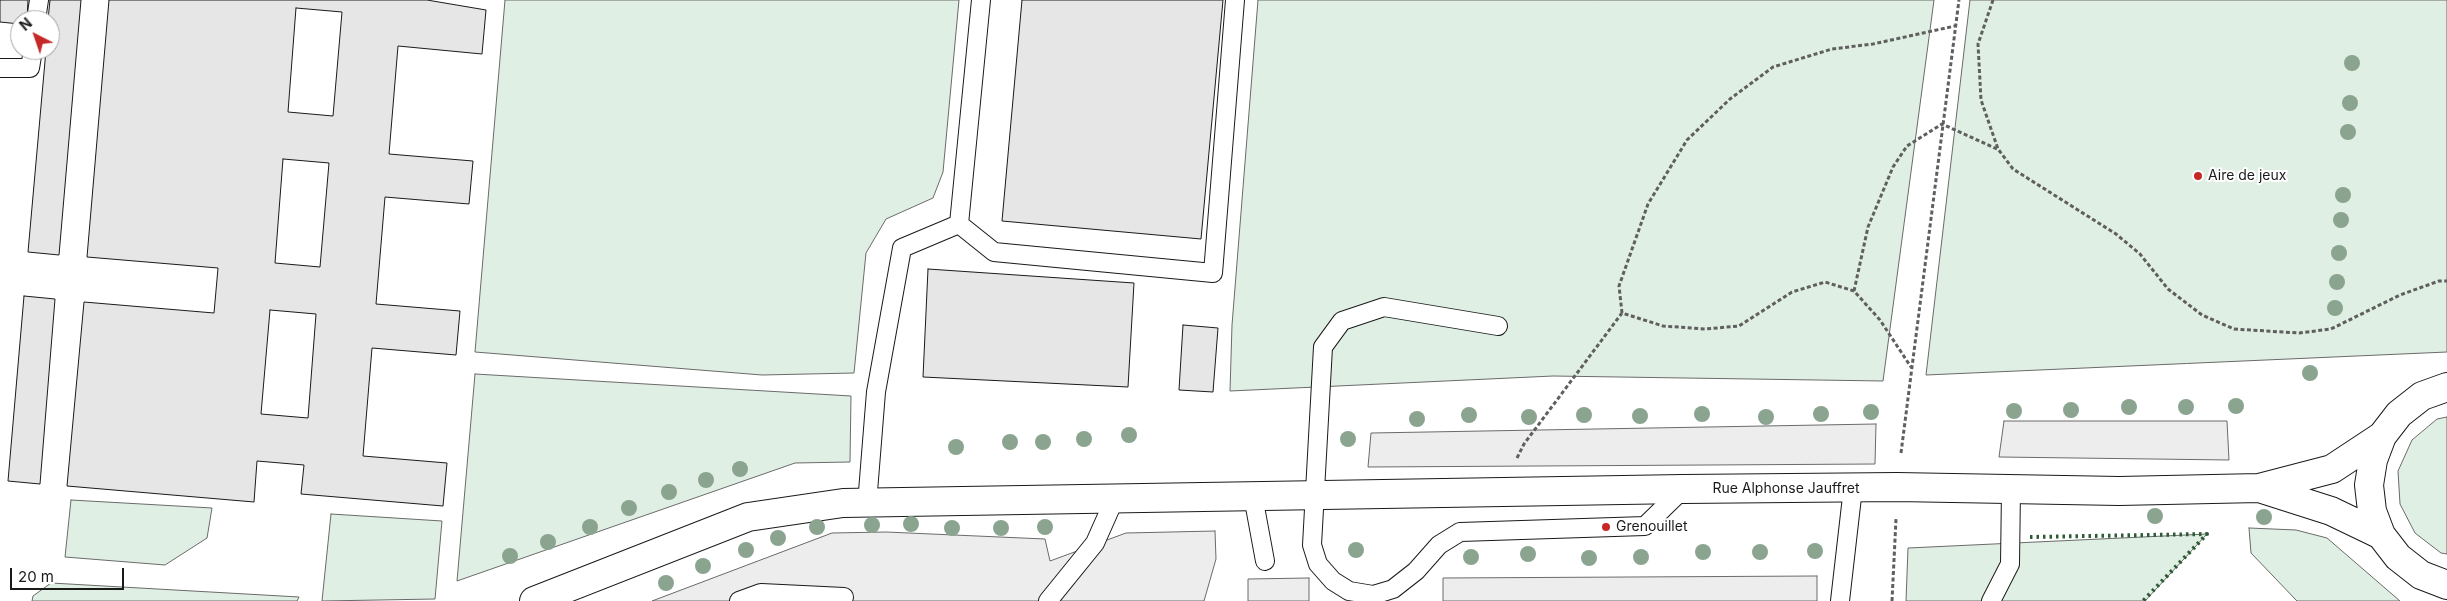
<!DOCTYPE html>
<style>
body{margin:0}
#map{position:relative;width:2447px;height:601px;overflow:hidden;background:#fff;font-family:Inter,sans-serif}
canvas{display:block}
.north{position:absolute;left:10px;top:10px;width:50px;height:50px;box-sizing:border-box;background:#fff;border:1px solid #a3a3a3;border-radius:50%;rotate:319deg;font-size:14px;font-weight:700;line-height:20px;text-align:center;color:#1a1a1a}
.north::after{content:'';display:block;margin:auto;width:18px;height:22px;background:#c62828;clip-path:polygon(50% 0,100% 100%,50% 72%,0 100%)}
.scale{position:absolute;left:10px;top:568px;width:114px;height:22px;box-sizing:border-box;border:2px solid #1a1a1a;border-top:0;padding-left:6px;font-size:15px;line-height:18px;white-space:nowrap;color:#1a1a1a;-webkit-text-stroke:4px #fff;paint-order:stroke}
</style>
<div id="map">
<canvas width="2447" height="601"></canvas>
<div class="north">N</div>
<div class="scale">20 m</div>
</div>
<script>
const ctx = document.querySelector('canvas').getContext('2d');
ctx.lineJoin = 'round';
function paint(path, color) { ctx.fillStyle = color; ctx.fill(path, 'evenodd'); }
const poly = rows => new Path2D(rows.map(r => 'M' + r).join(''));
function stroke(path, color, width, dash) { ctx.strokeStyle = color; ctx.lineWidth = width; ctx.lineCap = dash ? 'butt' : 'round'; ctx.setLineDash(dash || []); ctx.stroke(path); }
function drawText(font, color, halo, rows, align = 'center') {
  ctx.font = font + ' Inter,sans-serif'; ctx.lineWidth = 4; ctx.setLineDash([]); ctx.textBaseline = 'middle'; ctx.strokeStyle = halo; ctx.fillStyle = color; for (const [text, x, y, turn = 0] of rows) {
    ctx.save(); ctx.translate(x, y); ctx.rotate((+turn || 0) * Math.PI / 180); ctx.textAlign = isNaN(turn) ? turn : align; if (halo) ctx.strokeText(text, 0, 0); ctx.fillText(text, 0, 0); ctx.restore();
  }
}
const green = poly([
 [505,0,959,0,943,172,933,198,886,219,866,253,854,373,762,375,475,352,505,0],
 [1258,0,1934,0,1883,381,1553,376,1230,391,1232,325,1258,0],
 [1970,0,2447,0,2447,352,1926,375,1970,0],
 [475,374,851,396,850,462,795,463,457,581,475,374],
 [2447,417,2447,554,2441,553,2415,533,2400,504,2398,471,2412,440,2437,419,2447,417],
 [71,500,212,508,207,538,165,565,65,557,71,500],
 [331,514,442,521,435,599,322,601,331,514],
 [2249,528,2296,530,2327,538,2400,601,2297,601,2251,553,2249,528],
 [2207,534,2145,601,1906,601,1908,548,2207,534],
 [51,583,299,597,297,601,32,601,33,596,51,583]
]);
const parking = poly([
 [2004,421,2227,421,2229,460,1999,457,2004,421],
 [1876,424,1875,464,1368,467,1371,433,1876,424],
 [1215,531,1216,559,1204,601,652,601,832,533,886,532,1045,539,1050,561,1126,533,1215,531],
 [1817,576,1817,601,1443,601,1443,578,1817,576],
 [1309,578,1309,601,1248,601,1248,579,1309,578]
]);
const building = poly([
 [0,0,28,0,27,20,20,20,20,24,0,22,0,0],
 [50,0,81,0,59,255,28,252,46,50,50,50,50,20,48,20,50,0],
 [109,0,427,0,486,10,482,54,398,46,389,154,473,161,469,204,385,197,376,304,460,311,456,355,372,348,363,456,447,463,443,506,301,494,304,465,257,461,254,502,67,486,84,302,214,313,218,268,87,257,109,0],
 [296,8,342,12,333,116,288,112,296,8],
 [283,159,329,163,320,267,275,263,283,159],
 [270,310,316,314,308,418,261,414,270,310],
 [1022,0,1223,0,1201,239,1002,221,1022,0],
 [928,269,1134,283,1128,387,923,377,928,269],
 [24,296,55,299,40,484,8,481,24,296],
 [1183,325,1218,328,1213,392,1179,390,1183,325]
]);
const path = poly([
 [1993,0,1978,44,1981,100,1998,149,2013,169,2116,234,2140,254,2168,289,2202,315,2234,329,2299,333,2331,329,2400,295,2439,281,2447,281],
 [1854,291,1868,227,1893,167,1907,146,1942,124,1997,149],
 [1622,313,1619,286,1648,204,1687,140,1730,99,1773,67,1832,49,1873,44,1955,26],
 [1901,453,1959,0],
 [1517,458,1524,444,1622,313,1663,326,1705,329,1739,326,1792,292,1825,282,1854,291,1880,320,1911,367],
 [1892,601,1896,519]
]);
const lane = poly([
 [36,20,39,0],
 [0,68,30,68,33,50],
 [959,224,994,252,1213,273,1235,0],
 [1498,326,1384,307,1342,321,1323,347,1312,545,1318,564,1333,581,1349,591,1373,595,1393,589,1416,571,1439,545,1460,532,1645,526,1683,489],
 [1253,496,1265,561],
 [867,504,876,392,902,248,959,224,981,0],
 [739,601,761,593,844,597],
 [1048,601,1095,543,1115,498],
 [1840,601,1853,488],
 [1991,601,2010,564,2011,489]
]);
const street = poly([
 [2447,387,2422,396,2399,414,2382,436,2373,460,2369,485,2372,511,2381,535,2398,557,2421,575,2447,585],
 [2259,488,2331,511,2381,535],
 [534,601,748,517,843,503,1683,489,1897,487,2119,491,2259,488,2332,469,2382,436]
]);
const hedge = poly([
 [2030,537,2207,534,2143,601]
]);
const trees = [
 [2352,63],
 [2350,103],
 [2348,132],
 [2343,195],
 [2341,220],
 [2339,253],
 [2337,282],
 [2335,308],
 [2310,373],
 [2236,406],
 [2129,407],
 [2186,407],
 [2071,410],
 [2014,411],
 [1871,412],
 [1702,414],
 [1821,414],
 [1469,415],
 [1584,415],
 [1640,416],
 [1529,417],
 [1766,417],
 [1417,419],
 [1129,435],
 [1084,439],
 [1348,439],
 [1010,442],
 [1043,442],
 [956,447],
 [740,469],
 [706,480],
 [669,492],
 [629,508],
 [2155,516],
 [2264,517],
 [911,524],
 [872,525],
 [590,527],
 [817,527],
 [1045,527],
 [952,528],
 [1001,528],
 [778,538],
 [548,542],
 [746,550],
 [1356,550],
 [1815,551],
 [1703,552],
 [1760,552],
 [1528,554],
 [510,556],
 [1471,557],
 [1641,557],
 [1589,558],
 [703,566],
 [666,583]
];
const markers = [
 [2198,176,5,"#c62828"],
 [1606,527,5,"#c62828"]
];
const poiNames = [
 ["Aire de jeux",2208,176],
 ["Grenouillet",1616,527]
];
const streetNames = [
 ["Rue Alphonse Jauffret",1786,489]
];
paint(green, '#e0efe3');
stroke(green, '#6a6a6a', 1);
paint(parking, '#ededed');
stroke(parking, '#6a6a6a', 1);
paint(building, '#e6e6e6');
stroke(building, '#1a1a1a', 1);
stroke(lane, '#1a1a1a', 20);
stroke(street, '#1a1a1a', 30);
stroke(path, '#5f5f5f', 3, [4, 2.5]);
stroke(lane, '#fff', 18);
stroke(street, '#fff', 28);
stroke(hedge, '#2b5a34', 4, [2.5, 4]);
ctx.fillStyle = '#8aa48f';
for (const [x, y] of trees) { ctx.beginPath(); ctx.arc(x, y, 8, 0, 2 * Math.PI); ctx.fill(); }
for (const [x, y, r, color] of markers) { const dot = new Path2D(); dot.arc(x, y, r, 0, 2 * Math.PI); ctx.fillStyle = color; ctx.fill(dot); stroke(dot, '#fff', 2); }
drawText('14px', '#1a1a1a', '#fff', poiNames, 'left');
drawText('14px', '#1a1a1a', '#fff', streetNames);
</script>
